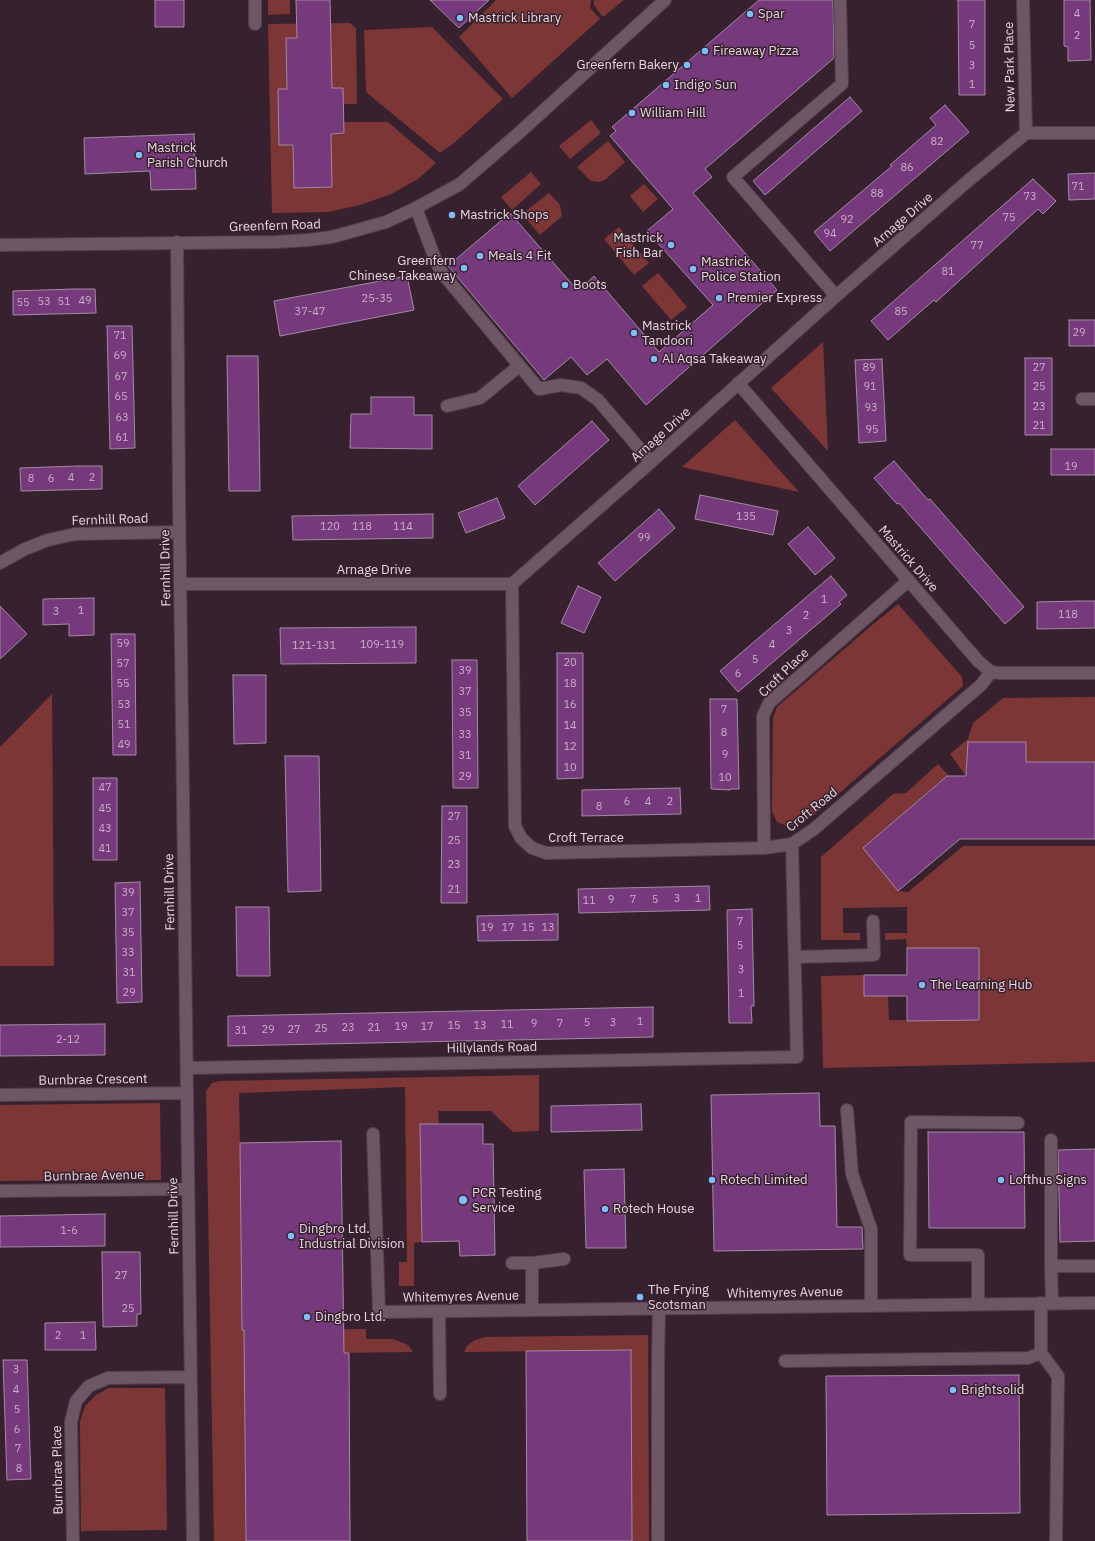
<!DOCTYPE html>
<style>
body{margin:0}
canvas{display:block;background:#37212e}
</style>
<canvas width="1095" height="1541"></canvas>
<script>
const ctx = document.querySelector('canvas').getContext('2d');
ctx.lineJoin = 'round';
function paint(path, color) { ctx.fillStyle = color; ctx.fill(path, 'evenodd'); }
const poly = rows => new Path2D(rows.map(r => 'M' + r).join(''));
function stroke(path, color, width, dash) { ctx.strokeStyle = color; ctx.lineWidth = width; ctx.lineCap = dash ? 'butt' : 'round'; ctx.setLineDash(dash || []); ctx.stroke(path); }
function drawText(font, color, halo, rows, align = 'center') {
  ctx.font = font + ' "IBM Plex Sans",sans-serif'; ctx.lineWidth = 3; ctx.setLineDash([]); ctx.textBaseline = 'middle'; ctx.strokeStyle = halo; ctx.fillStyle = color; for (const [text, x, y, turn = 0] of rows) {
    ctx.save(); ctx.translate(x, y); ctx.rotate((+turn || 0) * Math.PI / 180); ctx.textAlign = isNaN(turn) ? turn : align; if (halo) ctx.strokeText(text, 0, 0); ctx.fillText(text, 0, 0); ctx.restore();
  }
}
const green = poly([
 [268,0,290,0,290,14,268,15],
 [496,0,591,0,590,8,600,19,512,98,459,37],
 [594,0,624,0,603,17,594,5],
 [350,23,356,28,357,104,343,104,343,88,332,88,331,37,286,38,287,89,278,89,279,145,293,145,294,188,332,187,331,134,344,133,344,122,388,122,436,163,418,179,391,194,360,205,328,212,272,213,268,24],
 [432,27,503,99,454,143,440,153,366,92,364,30],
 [591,120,601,133,570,159,559,146],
 [608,141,625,162,605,180,599,182,591,181,577,167],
 [531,172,541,184,512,210,501,197],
 [644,184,658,199,643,212,630,196],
 [549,193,560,205,562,216,540,235,522,214],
 [619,227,649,263,634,275,604,239],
 [658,273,687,307,671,320,642,286],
 [823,342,828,451,771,388],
 [735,420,799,492,682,467],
 [898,604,962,677,963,686,814,815,801,824,787,826,777,822,772,811,773,718,777,707,871,626],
 [52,694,54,966,0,966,0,747],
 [1095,697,1095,762,1026,762,1025,742,968,742,966,776,950,754,968,739,973,723,1003,698],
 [938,764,949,776,948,783,939,782,863,848,898,891,908,892,963,846,1095,846,1095,1062,823,1068,821,976,864,975,888,996,889,1020,979,1020,979,948,907,948,906,939,885,940,885,933,907,933,907,907,843,908,843,933,860,933,860,940,821,940,821,857,893,794,906,793],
 [539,1075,539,1131,513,1132,491,1111,438,1111,439,1124,420,1125,422,1242,414,1243,414,1286,399,1286,399,1262,407,1262,405,1087,239,1093,243,1330,366,1329,366,1339,393,1339,408,1345,413,1352,244,1354,246,1541,214,1541,206,1091,212,1083,220,1081],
 [160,1103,161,1180,0,1181,0,1105],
 [648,1335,649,1541,632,1541,631,1350,464,1352,467,1346,475,1340,486,1337],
 [109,1388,165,1388,167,1530,81,1531,80,1422,85,1406,96,1395]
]);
const building = poly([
 [155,0,184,0,184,27,155,27,155,0],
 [296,0,330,0,332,88,343,88,344,133,331,134,332,187,294,188,293,145,279,145,278,89,287,89,286,38,297,38,296,0],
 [430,0,489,0,459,28,430,0],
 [759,0,833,0,834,58,705,169,712,177,693,193,777,290,646,405,607,359,587,375,571,357,544,380,448,266,510,213,578,291,594,276,659,352,713,305,647,231,673,209,610,136,616,131,612,127,759,0],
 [958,0,985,0,985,95,959,95,958,0],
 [1064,0,1090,0,1091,60,1068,61,1068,47,1064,46,1064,0],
 [850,97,862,111,765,195,753,181,850,97],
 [945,105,969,132,830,251,814,232,892,166,890,165,936,125,930,118,945,105],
 [194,134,196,189,151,190,150,171,85,174,84,138,194,134],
 [1095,173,1095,199,1069,200,1068,174,1095,173],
 [1033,179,1056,201,1043,214,1038,209,936,302,934,300,888,340,871,321,1033,179],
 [407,276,414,310,280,336,274,301,407,276],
 [74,289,95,289,96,313,13,315,13,291,74,289],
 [1069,320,1095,320,1095,346,1069,346,1069,320],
 [107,326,132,326,135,448,110,449,107,326],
 [227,356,258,356,260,491,229,491,227,356],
 [1025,358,1052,358,1052,435,1025,435,1025,358],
 [882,359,886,441,859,443,855,360,882,359],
 [371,397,414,397,414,415,432,415,432,449,350,448,351,414,371,414,371,397],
 [592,421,609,440,535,505,518,486,592,421],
 [1051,449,1095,449,1095,475,1051,475,1051,449],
 [894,461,928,500,930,499,1024,607,1005,624,899,503,897,504,874,478,894,461],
 [78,466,102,466,102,489,21,491,20,468,78,466],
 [700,495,778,511,773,535,695,519,700,495],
 [497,498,505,518,466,533,458,513,497,498],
 [659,509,675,528,615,581,598,563,659,509],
 [433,514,433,538,293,540,292,516,433,514],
 [808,527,835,558,815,575,788,544,808,527],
 [831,576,847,595,839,602,841,604,738,692,720,671,831,576],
 [578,586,601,597,584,633,561,623,578,586],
 [94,598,94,635,69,636,69,624,43,625,43,599,94,598],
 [1078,601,1095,601,1095,628,1037,629,1037,602,1078,601],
 [0,606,27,634,0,659,0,606],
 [416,627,416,663,281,664,280,628,416,627],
 [111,634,135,634,136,755,113,755,111,634],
 [557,653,583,653,583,778,557,779,557,653],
 [452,660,477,660,478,788,453,788,452,660],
 [233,675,266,675,266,743,234,744,233,675],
 [710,699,737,699,739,789,730,789,730,790,711,789,710,699],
 [968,742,1026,742,1026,762,1095,762,1095,839,960,839,898,891,863,848,947,776,966,776,968,742],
 [285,756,319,756,321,891,288,892,285,756],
 [93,778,117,778,117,860,93,860,93,778],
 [680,788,681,814,582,816,582,790,680,788],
 [442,806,467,806,467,903,441,903,442,806],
 [140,882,142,1002,117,1003,115,883,140,882],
 [709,886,710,910,579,913,578,889,709,886],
 [236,907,269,907,270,976,237,976,236,907],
 [752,909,754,1006,751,1006,752,1023,729,1023,727,910,752,909],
 [558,914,558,940,478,941,477,916,558,914],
 [907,948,979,948,979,1020,907,1021,907,996,864,996,864,975,907,975,907,948],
 [653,1007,653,1037,228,1046,228,1016,653,1007],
 [105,1024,105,1055,0,1056,0,1025,105,1024],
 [819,1093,820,1126,835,1126,837,1227,862,1227,863,1249,714,1251,711,1095,819,1093],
 [641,1104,642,1130,551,1132,551,1106,641,1104],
 [420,1124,483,1124,483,1144,493,1144,495,1255,460,1256,459,1241,422,1242,420,1124],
 [928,1132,1024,1132,1025,1228,929,1228,928,1132],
 [341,1141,344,1353,349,1353,350,1541,246,1541,244,1330,242,1330,240,1143,341,1141],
 [1095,1149,1095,1241,1060,1242,1058,1150,1095,1149],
 [624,1169,626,1248,586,1248,584,1170,624,1169],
 [105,1214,105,1246,0,1247,0,1216,105,1214],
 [102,1252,140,1252,141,1314,137,1314,137,1326,103,1327,102,1252],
 [95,1322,96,1350,45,1350,45,1323,95,1322],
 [631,1350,632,1541,527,1541,526,1351,631,1350],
 [3,1360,27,1360,31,1479,7,1480,3,1360],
 [1019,1375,1020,1513,827,1515,826,1376,1019,1375]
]);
const lane = poly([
 [416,208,437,264,443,274,539,389,561,385,581,388,598,400,651,462],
 [836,296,733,177,842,84,840,0],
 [447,406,480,398,519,366],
 [795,957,874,955,873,921],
 [847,1110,852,1174,871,1229,871,1305],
 [373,1134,379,1312],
 [1051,1140,1051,1266],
 [512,1263,532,1263,564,1259],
 [532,1263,532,1310],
 [1041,1303,1041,1353,1058,1376,1056,1541],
 [1052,1303,1051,1266,1095,1266],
 [978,1304,978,1255,910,1255,911,1122,1018,1123],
 [439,1312,440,1394],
 [785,1361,1028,1358,1041,1353],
 [658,1541,658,1363,659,1308]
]);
const street = poly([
 [255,0,255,24],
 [1023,0,1026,133],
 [177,242,179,499,193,1541],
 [0,245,276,242,308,240,332,237,386,222,416,208,460,184,520,132,665,0],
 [738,383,978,661,991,672,1000,673,1095,673],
 [1082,399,1095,399],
 [0,563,25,549,48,540,75,534,179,532],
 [180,584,512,584,651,462,836,296,969,180,1026,133,1095,133],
 [512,584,515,826,521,838,532,848,546,853,764,848,792,844],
 [764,848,763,716,769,703,908,581],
 [187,1068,797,1057,792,844,814,829,981,685,991,672],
 [0,1095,187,1093],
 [0,1191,188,1189],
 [379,1312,1095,1303],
 [73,1541,71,1422,76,1401,89,1386,108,1378,190,1377]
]);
const markers = [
 [750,14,4,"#7dbef9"],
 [460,18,4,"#7dbef9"],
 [705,51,4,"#7dbef9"],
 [687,65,4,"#7dbef9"],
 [666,85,4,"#7dbef9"],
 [632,113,4,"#7dbef9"],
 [139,155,4,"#7dbef9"],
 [452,215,4,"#7dbef9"],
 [671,245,4,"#7dbef9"],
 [480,256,4,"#7dbef9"],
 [464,268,4,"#7dbef9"],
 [693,269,4,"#7dbef9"],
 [565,285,4,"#7dbef9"],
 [719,298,4,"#7dbef9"],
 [634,333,4,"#7dbef9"],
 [654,359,4,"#7dbef9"],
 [922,985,4,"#7dbef9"],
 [712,1180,4,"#7dbef9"],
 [1001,1180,4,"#7dbef9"],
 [463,1200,5,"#7dbef9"],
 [605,1209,4,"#7dbef9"],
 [291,1236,4,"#7dbef9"],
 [640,1297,4,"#7dbef9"],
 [307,1317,4,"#7dbef9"],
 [953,1390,4,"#7dbef9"]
];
const numberNames = [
 ["4",1077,14],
 ["7",972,25],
 ["2",1077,36],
 ["5",972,46],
 ["3",972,66],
 ["1",972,85],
 ["82",937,142],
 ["86",907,168],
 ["71",1078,187],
 ["88",877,194],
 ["73",1030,197],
 ["75",1009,218],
 ["92",847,220],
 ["94",830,234],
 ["77",977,246],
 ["81",948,272],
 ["25-35",377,299],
 ["49",85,301],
 ["53",44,302],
 ["51",64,302],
 ["55",23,303],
 ["37-47",310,312],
 ["85",901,312],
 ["29",1079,333],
 ["71",120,336],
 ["69",120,356],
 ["89",869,368],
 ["27",1039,368],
 ["67",121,377],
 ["91",870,387],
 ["25",1039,387],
 ["65",121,397],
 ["23",1039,407],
 ["93",871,408],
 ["63",122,418],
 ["21",1039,426],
 ["95",872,430],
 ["61",122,438],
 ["19",1071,467],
 ["4",71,478],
 ["2",92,478],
 ["8",31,479],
 ["6",51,479],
 ["135",746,517],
 ["120",330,527],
 ["118",362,527],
 ["114",403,527],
 ["99",644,538],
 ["1",824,600],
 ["1",81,611],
 ["3",56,612],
 ["118",1068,615],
 ["2",806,616],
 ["3",789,631],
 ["59",123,644],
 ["109-119",382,645],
 ["4",772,645],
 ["121-131",314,646],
 ["5",755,660],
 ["20",570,663],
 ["57",123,664],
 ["39",465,671],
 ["6",738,674],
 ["55",123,684],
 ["18",570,684],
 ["37",465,692],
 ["53",124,705],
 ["16",570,705],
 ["7",724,710],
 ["35",465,713],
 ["51",124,725],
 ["14",570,726],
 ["8",724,733],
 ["33",465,735],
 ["49",124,745],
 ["12",570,747],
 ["9",725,755],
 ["31",465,756],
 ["10",570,768],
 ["29",465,777],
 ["10",725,778],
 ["47",105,788],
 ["6",627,802],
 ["4",648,802],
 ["2",670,802],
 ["8",599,807],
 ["45",105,809],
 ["27",454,817],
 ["43",105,829],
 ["25",454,841],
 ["41",105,849],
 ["23",454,865],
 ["21",454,890],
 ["39",128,893],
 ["3",677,899],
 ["1",698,899],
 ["9",611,900],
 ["7",633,900],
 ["5",655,900],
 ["11",589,901],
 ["37",128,913],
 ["7",740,922],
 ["19",487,928],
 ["17",508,928],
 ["15",528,928],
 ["13",548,928],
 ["35",128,933],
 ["5",740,946],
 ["33",128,953],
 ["3",741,970],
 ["31",129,973],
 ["29",129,993],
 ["1",741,994],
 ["1",640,1022],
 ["5",587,1023],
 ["3",613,1023],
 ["9",534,1024],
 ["7",560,1024],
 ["11",507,1025],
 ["15",454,1026],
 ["13",480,1026],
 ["19",401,1027],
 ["17",427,1027],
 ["23",348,1028],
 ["21",374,1028],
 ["25",321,1029],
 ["29",268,1030],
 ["27",294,1030],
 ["31",241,1031],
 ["2-12",68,1040],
 ["1-6",69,1231],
 ["27",121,1276],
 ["25",128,1309],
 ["2",58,1336],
 ["1",83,1336],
 ["3",16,1370],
 ["4",16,1390],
 ["5",17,1410],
 ["6",17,1430],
 ["7",18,1449],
 ["8",19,1469]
];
const poiNames = [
 ["Spar",758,14],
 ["Mastrick Library",468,18],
 ["Fireaway Pizza",713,51],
 ["Greenfern Bakery",679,65,"right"],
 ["Indigo Sun",674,85],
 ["William Hill",640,113],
 ["Mastrick",147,148],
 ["Parish Church",147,163],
 ["Mastrick Shops",460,215],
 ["Mastrick",663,238,"right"],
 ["Fish Bar",663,253,"right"],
 ["Meals 4 Fit",488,256],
 ["Greenfern",456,261,"right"],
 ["Chinese Takeaway",456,276,"right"],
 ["Mastrick",701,262],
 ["Police Station",701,277],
 ["Boots",573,285],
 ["Premier Express",727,298],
 ["Mastrick",642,326],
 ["Tandoori",642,341],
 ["Al Aqsa Takeaway",662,359],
 ["The Learning Hub",930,985],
 ["Rotech Limited",720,1180],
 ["Lofthus Signs",1009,1180],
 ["PCR Testing",472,1193],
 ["Service",472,1208],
 ["Rotech House",613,1209],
 ["Dingbro Ltd.",299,1229],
 ["Industrial Division",299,1244],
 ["The Frying",648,1290],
 ["Scotsman",648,1305],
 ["Dingbro Ltd.",315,1317],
 ["Brightsolid",961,1390]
];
const streetNames = [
 ["New Park Place",1010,67,-91],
 ["Arnage Drive",903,220,-41],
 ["Greenfern Road",275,226,-2],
 ["Arnage Drive",661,435,-42],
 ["Fernhill Road",110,520,-2],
 ["Mastrick Drive",908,559,49],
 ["Fernhill Drive",166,568,-91],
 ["Arnage Drive",374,570],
 ["Croft Place",784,673,-44],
 ["Croft Road",812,810,-39],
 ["Croft Terrace",586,838],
 ["Fernhill Drive",170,892,-91],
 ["Hillylands Road",492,1048,-1],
 ["Burnbrae Crescent",93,1080,-1],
 ["Burnbrae Avenue",94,1176,-1],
 ["Fernhill Drive",174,1216,-91],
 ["Whitemyres Avenue",785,1293,-1],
 ["Whitemyres Avenue",461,1297,-1],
 ["Burnbrae Place",58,1470,-91]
];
paint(green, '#7d3636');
paint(building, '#76397b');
stroke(building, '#a08ca2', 1);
stroke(lane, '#513f4a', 14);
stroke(street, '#513f4a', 14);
stroke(lane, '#6e5664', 12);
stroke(street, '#6e5664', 12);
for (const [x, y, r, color] of markers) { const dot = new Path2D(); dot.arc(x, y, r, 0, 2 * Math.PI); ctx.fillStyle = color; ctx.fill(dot); stroke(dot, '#37212e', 1.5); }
drawText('11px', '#cab0c6', null, numberNames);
drawText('13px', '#e6d7df', '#37212e', poiNames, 'left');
drawText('13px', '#e6d7df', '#37212e', streetNames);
</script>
